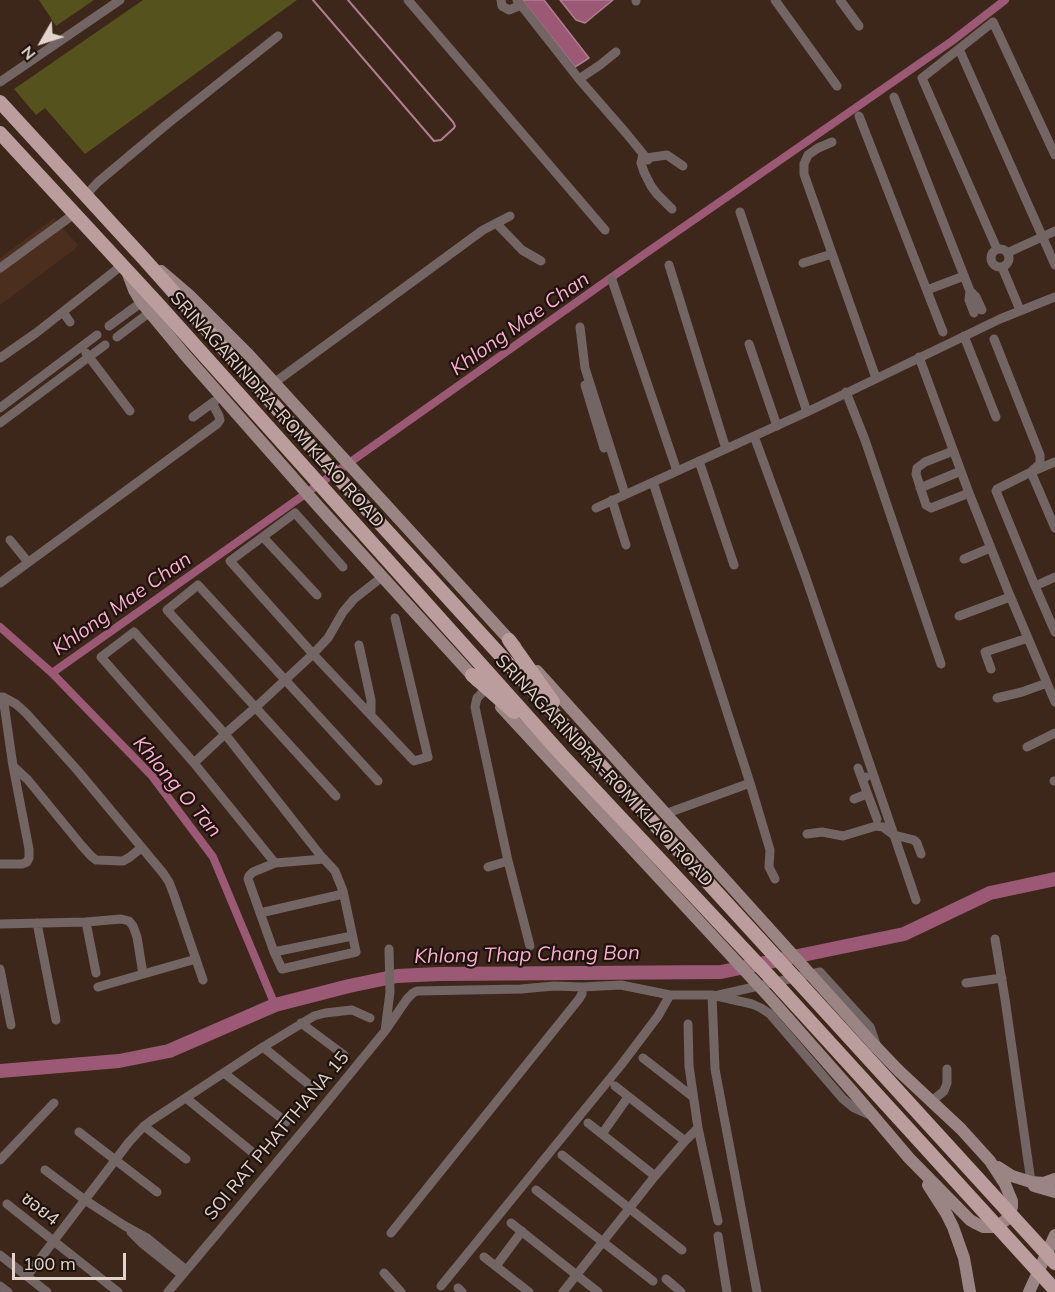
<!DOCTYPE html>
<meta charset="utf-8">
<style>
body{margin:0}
#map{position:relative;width:1055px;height:1292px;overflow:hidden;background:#3d271a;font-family:Mulish,sans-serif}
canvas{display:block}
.north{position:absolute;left:12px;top:12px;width:60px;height:60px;-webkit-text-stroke:4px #1d120d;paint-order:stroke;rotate:231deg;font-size:16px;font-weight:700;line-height:24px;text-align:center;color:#e2d3cb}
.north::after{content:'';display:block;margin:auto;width:21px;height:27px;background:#e2d3cb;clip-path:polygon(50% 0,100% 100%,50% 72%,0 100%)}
.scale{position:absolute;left:12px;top:1253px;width:114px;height:27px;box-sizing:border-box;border:3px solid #e2d3cb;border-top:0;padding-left:8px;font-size:18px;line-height:21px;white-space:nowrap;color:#e2d3cb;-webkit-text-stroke:4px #1d120d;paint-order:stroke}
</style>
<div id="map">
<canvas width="1055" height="1292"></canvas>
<div class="north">N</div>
<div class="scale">100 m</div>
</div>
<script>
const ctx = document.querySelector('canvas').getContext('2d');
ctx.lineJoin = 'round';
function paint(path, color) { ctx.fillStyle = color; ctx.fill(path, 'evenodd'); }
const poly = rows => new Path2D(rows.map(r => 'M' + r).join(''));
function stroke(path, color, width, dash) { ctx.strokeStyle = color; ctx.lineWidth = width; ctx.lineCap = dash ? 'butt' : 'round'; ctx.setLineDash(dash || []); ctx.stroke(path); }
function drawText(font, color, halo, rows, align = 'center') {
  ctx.font = font + ' Mulish,"Noto Sans Thai",sans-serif'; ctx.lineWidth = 4.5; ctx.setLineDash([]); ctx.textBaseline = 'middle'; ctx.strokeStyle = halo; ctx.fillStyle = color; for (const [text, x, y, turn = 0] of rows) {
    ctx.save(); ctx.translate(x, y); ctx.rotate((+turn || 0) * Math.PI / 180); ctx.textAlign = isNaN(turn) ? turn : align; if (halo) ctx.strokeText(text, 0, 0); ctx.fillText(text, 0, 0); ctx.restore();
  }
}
const built = poly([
 [54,218,78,245,71,252,0,305,0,258]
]);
const green = poly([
 [39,0,94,0,56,26],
 [143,0,297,0,85,154,45,108,36,115,14,89]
]);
const water = poly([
 [522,0,544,0,589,58,575,67,522,0],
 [560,0,613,0,585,23,576,20,560,0]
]);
const stream = poly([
 [313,0,434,141,441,140,454,128,455,126,453,122,348,0]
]);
const canal = poly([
 [0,627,52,673,152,776,213,857,275,1005],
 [52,673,646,253,952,41,1005,0]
]);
const river = poly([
 [0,1071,119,1061,169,1051,275,1005,349,986,397,976,439,974,721,972,904,934,990,893,1055,879]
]);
const street = poly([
 [408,0,605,230],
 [501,0,502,6,509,10,521,5],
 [517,0,579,79,626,133,648,160],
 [636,0,636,1],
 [775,0,837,86],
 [840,0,859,26],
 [959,49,1055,265],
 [579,79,600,65,616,52],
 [0,82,120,0],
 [894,97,970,291],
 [859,116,943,332],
 [832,142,818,148,808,155,804,164,804,174,876,378],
 [643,154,641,163,644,172,651,186,657,194,672,209],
 [646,158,667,155,683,166],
 [85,196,98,182,166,125,278,36],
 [740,212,807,412],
 [496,223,522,250,541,261],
 '991 258a9 9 0 1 1 18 0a9 9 0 1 1-18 0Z',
 [997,249,922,78,993,22,1055,155],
 [1007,253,1055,231],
 [803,263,832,254],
 [669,265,726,449],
 [1002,267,1020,310],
 [0,268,74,214],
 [612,280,677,471],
 [927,290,964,276],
 [63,312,70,322],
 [974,313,969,300,970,291,976,297,982,310],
 [109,326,146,299],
 [580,327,585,368,625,494],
 [964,336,996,417],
 [117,337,154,309],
 [994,339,1040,455,1040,464,1033,470],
 [749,344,777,426],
 [86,353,130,411],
 [919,357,969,493,1008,591,1055,702],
 [0,358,36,333,121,266],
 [274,383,483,230,510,216],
 [585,385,604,448],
 [846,392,865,440,941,664],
 [0,408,97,335],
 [193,417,215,401],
 [0,423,105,345],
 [754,436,805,575,894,835,914,840,917,843,921,854],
 [953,451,925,462,917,468,916,474,926,505,931,508,969,493],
 [699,461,734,565],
 [1031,472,1055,528],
 [653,482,750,783,770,850,769,867,775,879],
 [920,488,961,471],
 [612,500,626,545],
 [596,508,807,412,1000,319,1055,297],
 [263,537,317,595],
 [10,540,28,562],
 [964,559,990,548],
 [343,567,295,513,230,561,313,654,414,761,428,757,395,618],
 [1055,577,1035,586,1055,632],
 [0,583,217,424,220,420,219,416,212,403],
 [1035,586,996,491,997,489,1031,472,1055,462],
 [959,616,1010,597],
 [359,645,371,700,371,715],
 [991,669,985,652,1028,638],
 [485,690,477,698,475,707,508,861,530,946],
 [0,697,3,697,16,704,26,713,78,771,163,873,169,882,174,895,203,980],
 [997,698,1022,692,1047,683],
 [1027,747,1055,733],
 [194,763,275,863,324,859],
 [13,766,28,780,82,846,91,856,96,860,123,861,130,857,141,848],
 [858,768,862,779,866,777],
 [862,779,877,819],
 [1054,781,1055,781],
 [336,796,167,610,198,585,378,781],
 [854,799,867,794],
 [665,814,750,783],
 [807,834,822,832,843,836,876,826,883,827,894,835,916,900],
 [275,863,253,872,249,876,248,879,274,952,352,936],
 [0,864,22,864,27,862,29,858,29,849,13,766,3,697],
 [488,867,508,861],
 [260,913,343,894],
 [86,922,121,919,129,921,133,926,137,937,143,974],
 [37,923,56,1020],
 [0,924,86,922,96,973],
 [995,939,1005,999,1031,1182],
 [274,952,282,969,356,952,343,891,335,871,321,856,225,734,134,632,101,657,194,763,225,734,256,707,313,654,328,638,343,612,354,599,382,577],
 [0,969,11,1025],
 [966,983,1002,978],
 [98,987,196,959],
 [712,995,715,1069,757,1292],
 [719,995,820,972,870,1027,876,1044],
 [301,1023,344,1055],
 [688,1024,689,1066,698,1128,718,1221],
 [385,1031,407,999,413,993,417,991,521,989,554,986,582,987,621,985,670,995,712,995,752,1004,761,1008,770,1014,843,1099,854,1108,872,1116],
 [263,1047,312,1087],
 [643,1058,693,1097],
 [224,1073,286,1122],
 [615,1086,685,1141],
 [186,1098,257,1156],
 [932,1101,944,1091,947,1083,947,1069],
 [588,1123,655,1176],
 [144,1126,186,1159],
 [79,1132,157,1192],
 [602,1134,628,1097],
 [562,1155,682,1250],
 [0,1160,54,1103],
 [45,1170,85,1200,125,1226,147,1238,186,1270],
 [536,1190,653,1281],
 [7,1204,118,1292],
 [511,1223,598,1292],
 [131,1232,143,1244,182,1275],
 [391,1233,579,999,582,994,582,987],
 [718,1236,727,1292],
 [0,1255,47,1292],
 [484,1257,529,1292],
 [496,1266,522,1231],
 [384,1273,401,1292],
 [27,1276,129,1142,144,1126,152,1120,263,1047,314,1016,325,1013,352,1010,370,1018],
 [666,1279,681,1292],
 [0,1286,8,1292],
 [441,1286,621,1065,658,1016,670,995],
 [458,1288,462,1292],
 [168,1292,313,1119,385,1031,390,992,389,949],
 [563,1292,655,1176,685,1141,698,1128]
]);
const secondary = poly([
 [161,271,189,295,249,355,515,646],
 [128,274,134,290,141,302,185,355,318,506,477,681],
 [501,707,771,999,853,1092,909,1158,970,1220,977,1224,983,1227,996,1227,1006,1220,1012,1207,1012,1201,1005,1184,990,1161,961,1129,899,1071,874,1045,537,671],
 [998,1167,1012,1176,1031,1182,1044,1183,1055,1179],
 [928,1185,946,1213,953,1227,964,1258,970,1292],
 [1034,1186,1055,1192],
 [1029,1292,1055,1235]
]);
const primary = poly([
 [0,102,145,260,345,485,1055,1263],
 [0,133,159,305,561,754,769,976,1055,1290],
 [509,640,553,702],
 [472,675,514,712]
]);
const streetNames = [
 ["SRINAGARINDRA-ROM KLAO ROAD",277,410,48],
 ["SRINAGARINDRA-ROM KLAO ROAD",604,771,47],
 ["SOI RAT PHATTHANA 15",277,1136,-50],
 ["ซอย4",40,1209,38]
];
const waterNames = [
 ["Khlong Mae Chan",520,324,-35],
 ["Khlong Mae Chan",122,604,-35],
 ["Khlong O Tan",177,787,50],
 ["Khlong Thap Chang Bon",527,955,-1]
];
paint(built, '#4b2e1e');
paint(green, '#55521d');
paint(water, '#9c5976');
stroke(water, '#b17e90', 1.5);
stroke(stream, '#b17e90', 2);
stroke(canal, '#9c5976', 8);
stroke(river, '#9c5976', 14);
stroke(street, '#746565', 9);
stroke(secondary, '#9b8584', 12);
stroke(primary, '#ba9d9c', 14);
drawText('18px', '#e2d3cb', '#1d120d', streetNames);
drawText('italic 20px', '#fdaece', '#1d120d', waterNames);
</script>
